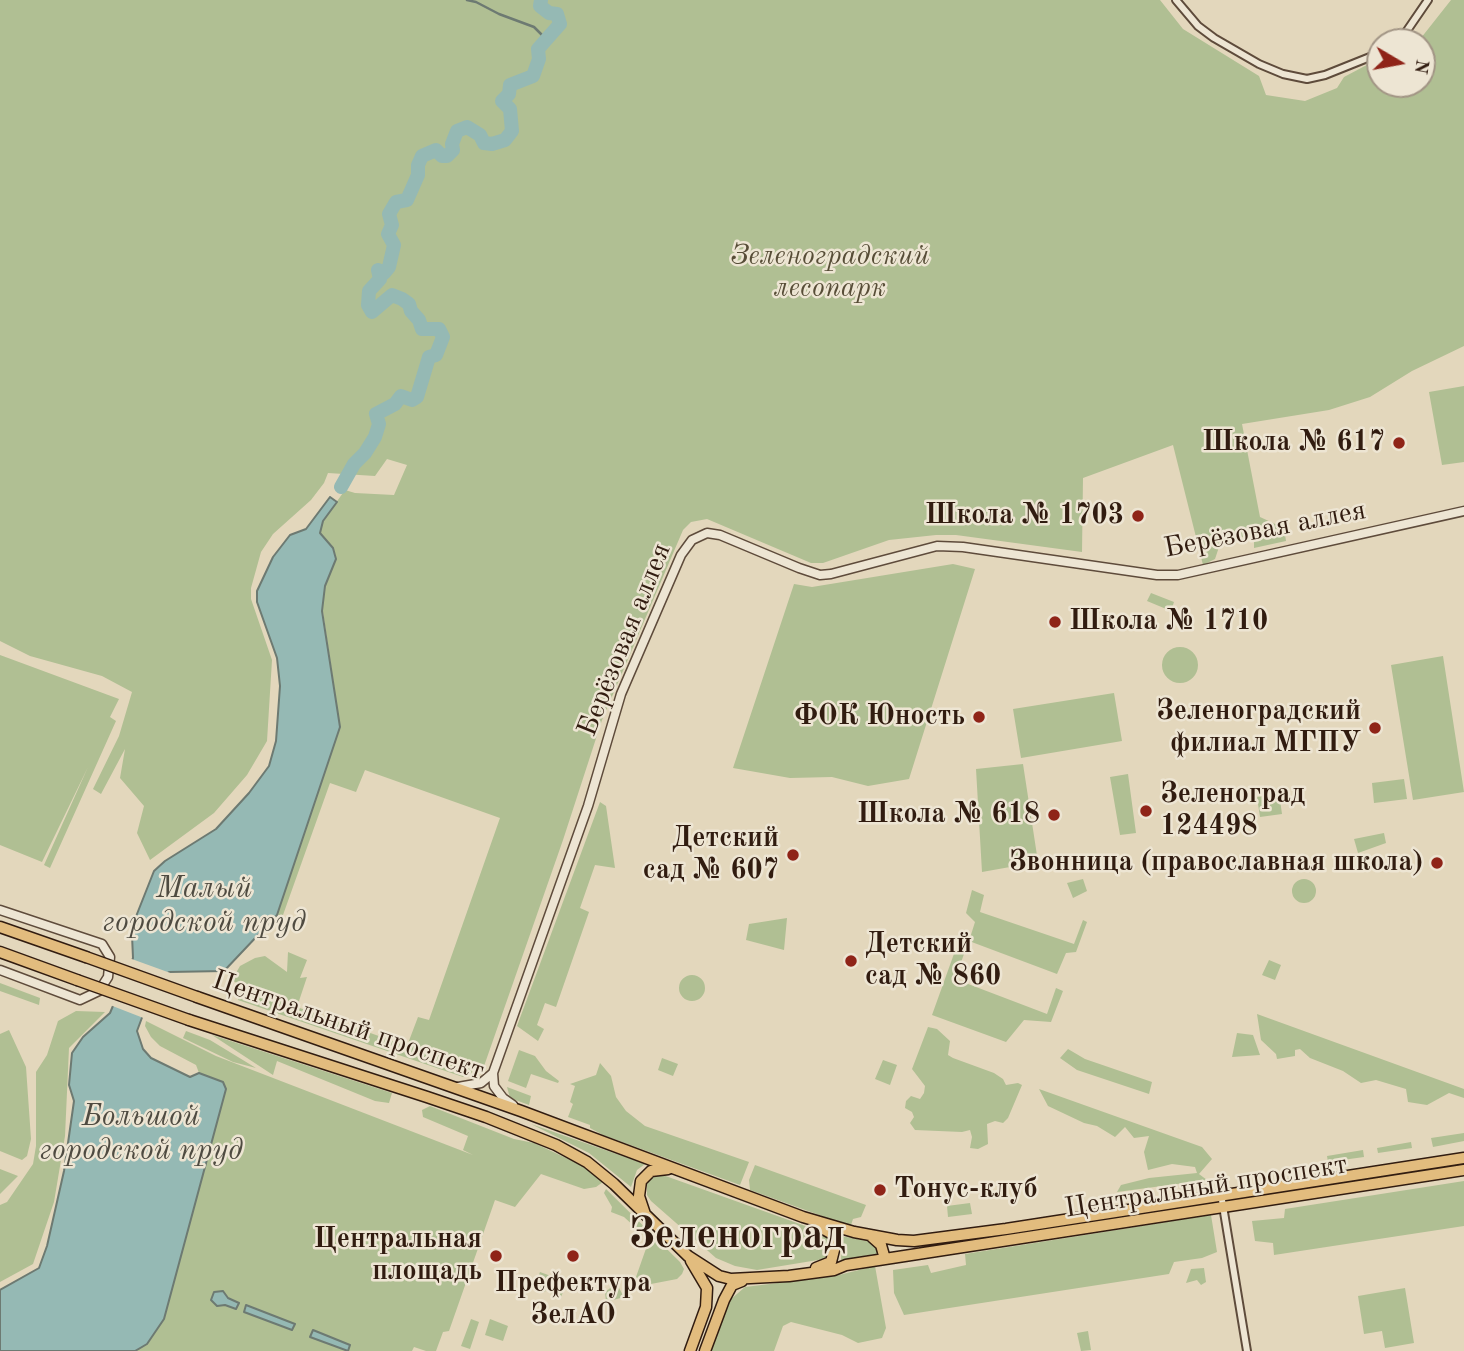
<!DOCTYPE html>
<meta charset="utf-8">
<style>
body{margin:0}
#map{position:relative;width:1464px;height:1351px;overflow:hidden;background:#e3d7bc;font-family:"Old Standard TT",serif}
canvas{display:block}
.north{position:absolute;left:1366px;top:28px;width:70px;height:70px;box-sizing:border-box;background:#ede5d3;border:2px solid #a29585;border-radius:50%;rotate:100deg;font-size:19px;font-weight:700;line-height:28px;text-align:center;color:#311c10}
.north::after{content:'';display:block;margin:auto;width:24px;height:32px;background:#8f2418;clip-path:polygon(50% 0,100% 100%,50% 72%,0 100%)}
</style>
<div id="map">
<canvas width="1464" height="1351"></canvas>
<div class="north">N</div>
</div>
<script>
const ctx = document.querySelector('canvas').getContext('2d');
ctx.lineJoin = 'round';
function paint(path, color) { ctx.fillStyle = color; ctx.fill(path, 'evenodd'); }
const poly = rows => new Path2D(rows.map(r => 'M' + r).join(''));
function stroke(path, color, width, dash) { ctx.strokeStyle = color; ctx.lineWidth = width; ctx.lineCap = dash ? 'butt' : 'round'; ctx.setLineDash(dash || []); ctx.stroke(path); }
function drawText(font, color, halo, rows, align = 'center') {
  ctx.font = font + ' "Old Standard TT",serif'; ctx.lineWidth = 5; ctx.setLineDash([]); ctx.textBaseline = 'middle'; ctx.strokeStyle = halo; ctx.fillStyle = color; for (const [text, x, y, turn = 0] of rows) {
    ctx.save(); ctx.translate(x, y); ctx.rotate((+turn || 0) * Math.PI / 180); ctx.textAlign = isNaN(turn) ? turn : align; if (halo) ctx.strokeText(text, 0, 0); ctx.fillText(text, 0, 0); ctx.restore();
  }
}
const green = poly([
 [0,0,1160,0,1183,29,1259,76,1266,95,1305,101,1337,88,1344,77,1380,58,1380,84,1422,84,1422,42,1407,42,1417,35,1421,38,1451,0,1464,0,1464,346,1412,371,1370,397,1329,410,1242,424,1260,517,1284,528,1286,541,1254,548,1254,535,1221,541,1215,559,1203,565,1173,445,1083,478,1082,552,956,535,936,535,889,540,823,563,811,563,707,519,691,522,683,530,602,720,563,840,483,1069,473,1068,471,1075,463,1077,238,1000,244,988,232,980,240,966,255,958,265,956,287,972,288,952,307,960,300,978,307,977,297,1007,407,1046,418,1017,429,1020,500,818,365,770,356,792,330,783,283,915,277,915,340,727,322,605,325,586,336,558,335,553,328,541,321,536,320,531,323,521,345,490,355,493,394,495,407,465,387,459,375,476,328,473,324,483,311,500,273,534,261,552,251,588,251,599,272,660,267,741,247,775,214,813,150,860,137,833,144,806,120,778,125,749,101,794,93,789,119,736,132,692,102,676,30,656,0,641],
 [1464,386,1464,462,1442,465,1429,392],
 [953,564,975,569,909,779,868,786,832,777,790,778,733,768,794,584,812,587],
 [1151,593,1174,602,1171,611,1147,601],
 '1162 665a18 18 0 1 1 36 0a18 18 0 1 1-36 0Z',
 [0,655,119,699,110,717,116,721,50,868,44,865,88,767,42,862,0,845],
 [1443,656,1464,792,1413,800,1391,665],
 [1114,693,1122,741,1021,758,1013,709],
 [1023,764,1038,862,982,872,976,769],
 [1128,774,1136,833,1120,835,1110,777],
 [1404,779,1407,799,1374,803,1372,783],
 [1279,793,1282,814,1260,817,1257,797],
 [600,802,606,806,615,868,595,865,580,908,589,912,556,1007,545,1003,537,1025,544,1029,538,1041,517,1026],
 [1384,833,1386,843,1358,853,1354,839],
 [1083,879,1087,891,1073,898,1067,883],
 '1292 891a12 12 0 1 1 24 0a12 12 0 1 1-24 0Z',
 [972,890,984,895,980,912,1074,944,1083,920,1087,922,1076,952,1066,953,1057,974,969,941,975,922,966,913],
 [787,918,784,950,746,940,749,924],
 [955,951,964,954,955,979,1047,1014,1056,988,1063,991,1051,1022,1024,1020,1006,1042,932,1015],
 [1269,960,1281,965,1275,980,1262,975],
 '679 988a13 13 0 1 1 26 0a13 13 0 1 1-26 0Z',
 [0,983,40,998,39,1005,0,991],
 [76,1011,105,1012,69,1048,65,1136,54,1202,33,1264,0,1282,0,1205,7,1202,33,1164,36,1146,36,1072,47,1055,58,1021],
 [1257,1014,1464,1089,1464,1098,1449,1093,1427,1105,1408,1102,1406,1089,1376,1080,1361,1083,1343,1071,1310,1058,1300,1049,1295,1050,1295,1056,1277,1059,1276,1054,1261,1040],
 [146,1021,216,1056,473,1155,463,1150,468,1136,423,1117,422,1110,430,1106,514,1139,534,1143,581,1165,603,1182,596,1187,584,1189,541,1174,515,1207,495,1200,449,1331,443,1332,436,1351,426,1351,414,1347,412,1351,135,1351,147,1344,164,1319,226,1089,223,1082,199,1073,196,1065,160,1046,151,1037,145,1026],
 [928,1027,937,1029,950,1041,948,1055,953,1058,994,1073,1003,1079,1006,1085,1018,1083,1022,1085,1008,1118,1003,1123,995,1121,987,1124,988,1144,978,1149,970,1148,972,1137,970,1130,962,1132,915,1130,910,1123,914,1117,912,1112,905,1108,906,1101,911,1096,920,1099,924,1093,925,1086,912,1069],
 [9,1030,26,1067,31,1139,27,1156,22,1160,0,1151,0,1034],
 [186,1031,210,1040,256,1068,233,1062,183,1038],
 [1237,1033,1253,1035,1260,1055,1232,1057],
 [212,1035,392,1093,389,1103,375,1101,277,1061,273,1075],
 [1068,1049,1085,1059,1152,1082,1149,1094,1077,1070,1060,1058],
 [519,1050,535,1056,546,1071,559,1081,558,1083,531,1074,526,1088,508,1081],
 [662,1058,678,1064,673,1076,658,1070],
 [883,1060,897,1065,890,1085,875,1079],
 [600,1063,611,1076,616,1097,626,1111,645,1126,749,1162,740,1185,603,1135,590,1128,590,1125,568,1117,573,1104,570,1102,575,1086,570,1084,596,1075],
 [507,1087,531,1096,529,1105,510,1098],
 [1039,1089,1202,1147,1212,1159,1199,1174,1207,1180,1117,1192,1121,1185,1149,1178,1197,1173,1195,1167,1172,1164,1148,1170,1144,1152,1149,1136,1134,1138,1125,1127,1115,1137,1097,1126,1084,1123,1048,1106],
 [531,1124,645,1164,637,1170,631,1187,589,1153],
 [1464,1133,1464,1141,1433,1147,1431,1138],
 [1411,1142,1412,1148,1378,1153,1377,1148],
 [1363,1150,1364,1157,1328,1162,1327,1156],
 [755,1165,866,1205,861,1217,853,1219,851,1225,844,1224,750,1190,749,1180],
 [0,1169,18,1176,0,1194],
 [660,1174,825,1233,831,1241,829,1255,824,1259,757,1270,735,1266,716,1258,651,1201,647,1195,647,1184,654,1175],
 [1464,1181,1464,1226,1274,1255,1273,1243,1255,1241,1252,1221,1284,1218,1285,1209],
 [606,1189,680,1262,684,1269,682,1274,677,1279,630,1288,629,1278,636,1277,649,1240,624,1217,611,1212,612,1207,604,1193],
 [970,1203,972,1214,948,1217,947,1206],
 [1211,1215,1217,1252,1202,1258,1174,1262,1169,1274,904,1315,894,1293,893,1270,928,1265,931,1273,966,1265,965,1254],
 [842,1236,871,1242,881,1253,841,1260],
 [875,1266,886,1328,882,1338,858,1343,842,1335,791,1322,783,1326,774,1351,711,1351,730,1300,745,1287,835,1276],
 [1204,1268,1206,1282,1201,1285,1197,1280,1186,1283,1191,1269],
 [540,1272,551,1276,545,1292,534,1288],
 [556,1278,567,1282,561,1297,550,1293],
 [613,1286,619,1288,624,1297,606,1302,605,1292],
 [1405,1288,1414,1343,1385,1348,1382,1331,1364,1334,1358,1296],
 [471,1319,479,1322,470,1349,461,1346],
 [490,1319,508,1326,503,1341,485,1335],
 [1088,1331,1091,1350,1081,1351,1077,1333]
]);
const water = poly([
 [330,497,337,502,323,521,320,533,333,548,336,559,325,586,322,611,340,727,277,915,224,971,169,972,156,980,137,1031,143,1049,151,1058,190,1077,199,1073,223,1082,226,1089,164,1319,147,1344,135,1351,0,1351,0,1290,39,1268,47,1246,64,1171,74,1101,69,1085,72,1053,83,1037,110,1013,133,958,132,935,135,919,154,871,165,861,216,829,249,793,269,766,276,741,280,686,277,658,257,602,257,591,273,557,290,535,306,529,330,497],
 [223,1291,228,1298,239,1303,236,1309,225,1305,217,1306,211,1300,214,1292,223,1291],
 [246,1305,295,1324,292,1330,244,1312,246,1305],
 [313,1330,350,1345,348,1351,310,1337,313,1330]
]);
const pier = poly([
 [129,958,176,975,170,975,159,982,146,1019,110,1005]
]);
const stream = poly([
 [467,0,476,2,499,14,534,27,542,35,551,37]
]);
const river = poly([
 [341,487,354,464,365,453,375,437,379,424,376,414,395,404,401,396,412,400,417,397,429,357,436,355,443,337,439,329,422,329,419,320,411,311,409,304,402,299,392,295,372,312,368,305,369,291,380,279,378,270,384,273,389,267,394,245,388,234,392,225,389,214,396,202,407,200,418,175,418,165,422,156,436,150,442,156,447,156,453,150,452,144,457,131,467,127,480,135,484,143,492,144,505,140,512,131,510,109,502,101,509,94,510,85,533,76,539,59,538,49,560,24,557,14,549,13,540,6,541,0]
]);
const minor = poly([
 [1176,0,1198,26,1214,38,1259,64,1283,74,1307,79,1325,75,1380,53],
 [1396,42,1404,35,1428,0],
 [1221,1194,1247,1351]
]);
const tertiary = poly([
 [0,910,102,944,110,957,108,977,99,991,80,1000,0,970],
 [458,1087,481,1083,493,1073],
 [513,1105,503,1098,494,1086,493,1073,588,806,621,694,681,555,692,540,707,533,720,535,799,568,820,575,831,574,937,546,963,547,1157,575,1178,575,1464,511]
]);
const primary = poly([
 [0,927,86,957],
 [0,952,77,980],
 [197,997,521,1111,803,1217,854,1232,897,1240,914,1241,1006,1229,1464,1158],
 [189,1020,427,1097,486,1117,556,1145,587,1162,614,1184,688,1256,719,1276,731,1279,789,1276,834,1270,846,1265,1464,1170],
 [645,1214,639,1196,641,1181,651,1171,668,1169],
 [872,1237,881,1245,885,1259],
 [816,1268,831,1262,836,1242,834,1235,818,1226],
 [690,1351,706,1307,707,1288,691,1261],
 [705,1351,724,1300,732,1285,742,1281]
]);
const primaryBridge = poly([
 [86,957,197,997],
 [77,980,189,1020]
]);
const markers = [
 [1399,443,7,"#8f2418"],
 [1138,516,7,"#8f2418"],
 [1055,622,7,"#8f2418"],
 [979,717,7,"#8f2418"],
 [1375,728,7,"#8f2418"],
 [1146,811,7,"#8f2418"],
 [1054,815,7,"#8f2418"],
 [793,855,7,"#8f2418"],
 [1437,863,7,"#8f2418"],
 [851,961,7,"#8f2418"],
 [880,1190,7,"#8f2418"],
 [496,1256,7,"#8f2418"],
 [573,1256,7,"#8f2418"]
];
const parkNames = [
 ["Зеленоградский",830,257],
 ["лесопарк",830,289]
];
const poiNames = [
 ["Школа № 617",1385,443],
 ["Школа № 1703",1124,516],
 ["Школа № 1710",1069,622,"left"],
 ["Зеленоградский",1361,712],
 ["филиал МГПУ",1361,744],
 ["ФОК Юность",965,717],
 ["Зеленоград",1160,795,"left"],
 ["124498",1160,827,"left"],
 ["Школа № 618",1040,815],
 ["Детский",779,839],
 ["сад № 607",779,871],
 ["Звонница (православная школа)",1423,863],
 ["Детский",865,945,"left"],
 ["сад № 860",865,977,"left"],
 ["Тонус-клуб",894,1190,"left"],
 ["Центральная",482,1240],
 ["площадь",482,1272],
 ["Префектура",573,1284,"center"],
 ["ЗелАО",573,1316,"center"]
];
const streetNames = [
 ["Берёзовая аллея",1265,530,-11],
 ["Берёзовая аллея",625,640,-68],
 ["Центральный проспект",348,1026,19],
 ["Центральный проспект",1206,1187,-9]
];
const waterNames = [
 ["Малый",204,889],
 ["городской пруд",204,923],
 ["Большой",141,1117],
 ["городской пруд",141,1151]
];
const townNames = [
 ["Зеленоград",737,1236]
];
paint(green, '#b0bf93');
paint(water, '#95b9b4');
stroke(water, '#6d7a72', 2);
paint(pier, '#e3d7bc');
stroke(stream, '#6d7a72', 2.5);
stroke(river, '#95b9b4', 14);
stroke(minor, '#5e4b3b', 10);
stroke(tertiary, '#5e4b3b', 11);
stroke(primary, '#311c10', 13);
stroke(minor, '#ede5d3', 6);
stroke(tertiary, '#ede5d3', 8);
stroke(primary, '#e2bc7e', 10);
stroke(primaryBridge, '#311c10', 13, []);
stroke(primaryBridge, '#e2bc7e', 10);
for (const [x, y, r, color] of markers) { const dot = new Path2D(); dot.arc(x, y, r, 0, 2 * Math.PI); ctx.fillStyle = color; ctx.fill(dot); stroke(dot, '#ede5d3', 2.5); }
drawText('italic 28px', '#574d37', '#ede5d3', parkNames);
drawText('bold 28px', '#311c10', '#ede5d3', poiNames, 'right');
drawText('28px', '#311c10', '#ede5d3', streetNames);
drawText('italic 30px', '#4f4b41', '#ede5d3', waterNames);
drawText('bold 42px', '#311c10', '#ede5d3', townNames);
</script>
